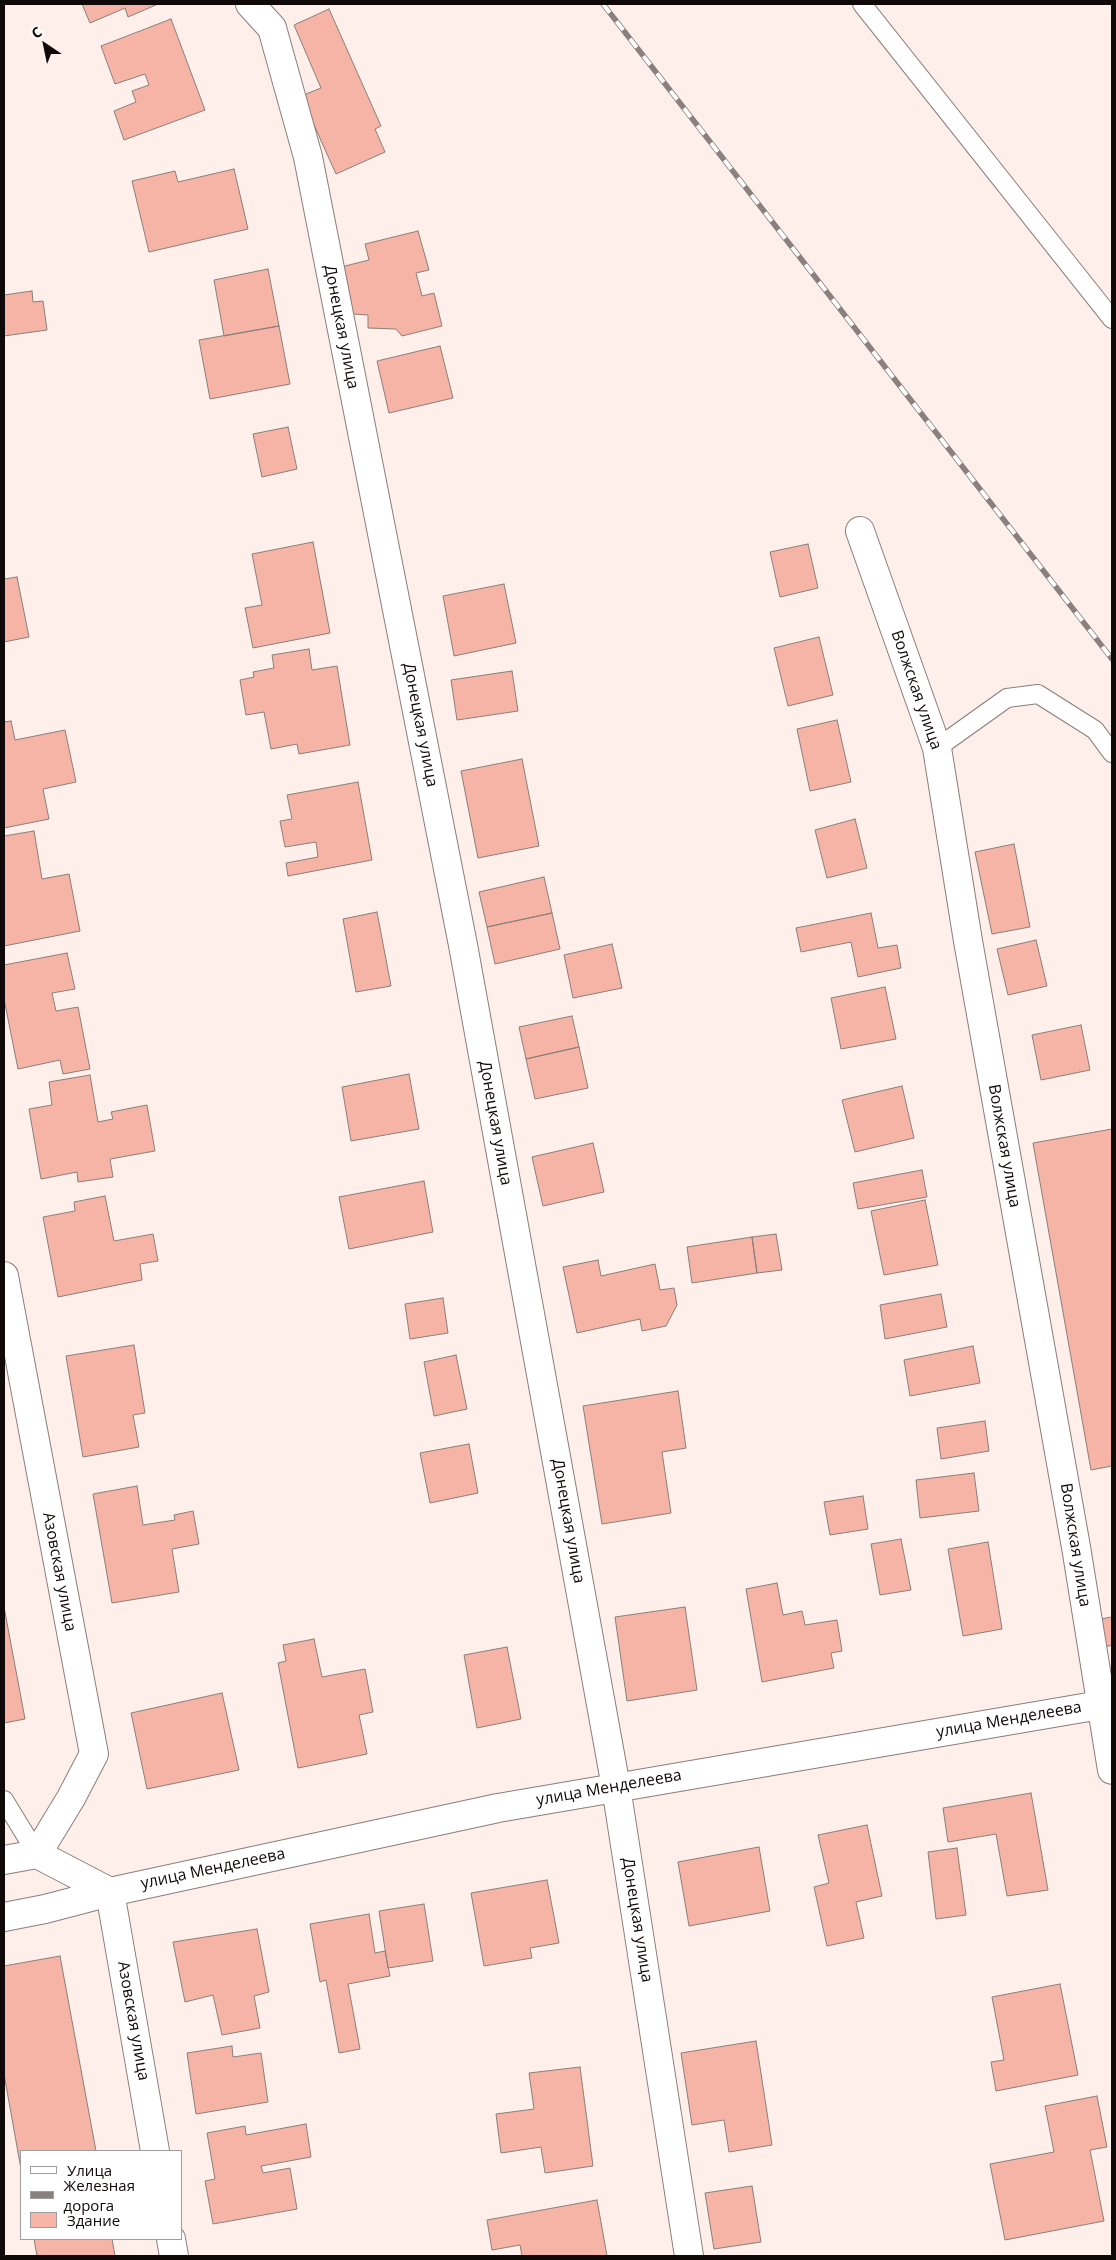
<!DOCTYPE html>
<meta charset="utf-8">
<style>
body{margin:0}
#map{position:relative;width:1116px;height:2260px;overflow:hidden;background:#feefeb;font-family:"Open Sans",sans-serif}
canvas{display:block}
.frame{position:absolute;inset:0;border:5px solid #0f0a09;pointer-events:none}
.legend{position:absolute;left:20px;top:2150px;width:162px;height:90px;box-sizing:border-box;background:#fff;border:1px solid #9f9d9d;margin:0;padding:6px 9px;list-style:none;font-size:15px;color:#0f0a09}
.legend li{display:flex;align-items:center;gap:10px;height:25px}
.legend b{width:25px;border:1px solid #9f9d9d}
.north{position:absolute;left:20px;top:20px;width:50px;height:50px;-webkit-text-stroke:4px #fff;paint-order:stroke;rotate:326deg;font-size:14px;font-weight:700;line-height:20px;text-align:center;color:#0f0a09}
.north::after{content:'';display:block;margin:auto;width:18px;height:22px;background:#0f0a09;clip-path:polygon(50% 0,100% 100%,50% 72%,0 100%)}
</style>
<div id="map">
<canvas width="1116" height="2260"></canvas>
<div class="frame"></div>
<ul class="legend">
<li><b style="height:6px;background:#fff"></b>Улица</li>
<li><b style="height:6px;background:#8a807e"></b>Железная дорога</li>
<li><b style="height:14px;background:#f5b4a5"></b>Здание</li>
</ul>
<div class="north">С</div>
</div>
<script>
const ctx = document.querySelector('canvas').getContext('2d');
ctx.lineJoin = 'round';
function paint(path, color) { ctx.fillStyle = color; ctx.fill(path, 'evenodd'); }
const poly = rows => new Path2D(rows.map(r => 'M' + r).join(''));
function stroke(path, color, width, dash) { ctx.strokeStyle = color; ctx.lineWidth = width; ctx.lineCap = dash ? 'butt' : 'round'; ctx.setLineDash(dash || []); ctx.stroke(path); }
function drawText(font, color, halo, rows, align = 'center') {
  ctx.font = font + ' "Open Sans",sans-serif'; ctx.lineWidth = 4; ctx.setLineDash([]); ctx.textBaseline = 'middle'; ctx.strokeStyle = halo; ctx.fillStyle = color; for (const [text, x, y, turn = 0] of rows) {
    ctx.save(); ctx.translate(x, y); ctx.rotate((+turn || 0) * Math.PI / 180); ctx.textAlign = isNaN(turn) ? turn : align; if (halo) ctx.strokeText(text, 0, 0); ctx.fillText(text, 0, 0); ctx.restore();
  }
}
const building = poly([
 [82,4,158,4,128,17,125,8,90,23,82,4],
 [329,9,381,126,375,129,385,152,336,174,301,96,321,88,294,25,329,9],
 [171,19,205,110,124,140,114,111,136,102,132,91,149,85,145,74,115,84,101,46,171,19],
 [234,169,248,229,149,252,132,181,175,171,178,182,234,169],
 [418,231,429,270,416,273,422,296,434,293,442,326,402,336,396,329,368,328,368,315,353,314,341,267,369,260,365,244,418,231],
 [268,269,279,326,224,336,214,280,268,269],
 [32,291,33,302,43,301,47,330,4,336,4,295,32,291],
 [279,326,290,384,210,399,199,340,279,326],
 [440,346,453,398,389,413,377,361,440,346],
 [288,427,297,469,262,477,253,434,288,427],
 [313,542,330,633,253,648,245,608,262,605,252,554,313,542],
 [808,544,818,588,780,597,770,552,808,544],
 [17,577,29,637,4,642,4,579,17,577],
 [504,584,516,643,454,656,443,596,504,584],
 [819,637,833,695,788,706,774,648,819,637],
 [309,649,312,670,337,666,350,745,299,754,297,744,271,749,264,712,246,715,240,680,254,677,253,672,274,668,272,655,309,649],
 [512,671,518,711,457,720,451,680,512,671],
 [837,720,851,782,810,791,797,729,837,720],
 [11,721,15,740,65,730,76,782,43,789,49,819,4,828,4,722,11,721],
 [522,759,539,846,478,858,461,771,522,759],
 [358,782,372,860,288,876,286,863,318,857,316,842,285,847,280,821,292,819,287,795,358,782],
 [855,819,867,868,827,878,815,830,855,819],
 [34,831,42,879,69,874,80,931,4,946,4,836,34,831],
 [1014,844,1030,927,992,934,975,852,1014,844],
 [544,877,552,913,487,927,479,892,544,877],
 [377,912,391,986,356,992,343,919,377,912],
 [552,913,560,949,495,964,487,927,552,913],
 [871,913,878,948,897,945,901,968,858,977,851,942,801,952,796,928,871,913],
 [1036,940,1047,986,1008,995,997,949,1036,940],
 [612,944,622,988,573,998,564,955,612,944],
 [67,953,75,989,52,993,56,1011,78,1007,90,1069,63,1074,60,1060,18,1069,4,999,4,965,67,953],
 [885,987,896,1039,841,1049,831,998,885,987],
 [572,1016,579,1047,526,1059,519,1027,572,1016],
 [1081,1025,1090,1070,1041,1080,1032,1035,1081,1025],
 [579,1047,588,1088,535,1099,526,1059,579,1047],
 [409,1074,419,1129,351,1141,342,1087,409,1074],
 [90,1075,98,1122,113,1119,111,1112,147,1105,155,1151,110,1159,113,1177,78,1182,77,1172,41,1179,29,1109,52,1105,49,1082,90,1075],
 [902,1086,914,1138,855,1152,842,1100,902,1086],
 [1112,1129,1112,1466,1091,1470,1033,1143,1112,1129],
 [593,1143,604,1192,543,1206,532,1157,593,1143],
 [922,1170,927,1197,858,1209,853,1183,922,1170],
 [424,1181,433,1232,349,1249,339,1197,424,1181],
 [105,1196,114,1241,153,1234,158,1261,140,1264,142,1280,58,1297,43,1217,75,1211,74,1202,105,1196],
 [925,1200,938,1265,884,1275,871,1211,925,1200],
 [776,1234,782,1270,757,1273,752,1237,776,1234],
 [752,1237,757,1273,692,1283,687,1247,752,1237],
 [598,1260,601,1276,655,1264,660,1290,674,1288,677,1305,666,1326,642,1331,640,1319,577,1333,563,1267,598,1260],
 [941,1294,947,1327,885,1339,880,1305,941,1294],
 [443,1298,448,1333,410,1339,405,1304,443,1298],
 [134,1345,145,1413,133,1415,139,1447,83,1457,66,1356,134,1345],
 [973,1346,980,1383,910,1396,904,1360,973,1346],
 [456,1355,467,1409,434,1416,424,1362,456,1355],
 [678,1391,686,1448,662,1452,671,1513,602,1524,583,1406,678,1391],
 [985,1421,989,1451,941,1459,937,1428,985,1421],
 [469,1444,478,1493,430,1503,420,1453,469,1444],
 [974,1473,979,1511,920,1518,916,1480,974,1473],
 [137,1486,143,1525,175,1520,174,1515,193,1511,199,1544,172,1549,179,1592,112,1603,93,1494,137,1486],
 [863,1496,868,1529,830,1535,824,1502,863,1496],
 [901,1539,911,1590,880,1595,871,1544,901,1539],
 [988,1542,1002,1629,963,1636,948,1549,988,1542],
 [777,1583,783,1615,802,1611,805,1625,837,1620,842,1651,831,1653,834,1668,762,1682,746,1589,777,1583],
 [4,1607,25,1719,4,1723,4,1607],
 [685,1607,697,1690,627,1701,615,1617,685,1607],
 [1112,1617,1112,1645,1105,1647,1100,1619,1112,1617],
 [314,1639,322,1677,365,1669,373,1712,359,1715,367,1754,298,1768,278,1663,286,1661,283,1645,314,1639],
 [507,1647,521,1719,477,1728,464,1655,507,1647],
 [222,1693,239,1770,147,1789,131,1713,222,1693],
 [1031,1793,1048,1890,1007,1896,996,1834,948,1842,943,1808,1031,1793],
 [867,1825,882,1896,856,1902,864,1938,827,1946,814,1887,829,1883,818,1835,867,1825],
 [759,1847,770,1911,689,1926,678,1862,759,1847],
 [957,1848,966,1915,936,1919,928,1852,957,1848],
 [547,1880,559,1943,530,1948,532,1958,484,1966,471,1893,547,1880],
 [424,1904,433,1961,388,1968,379,1911,424,1904],
 [369,1914,375,1953,385,1951,390,1976,348,1984,360,2049,339,2053,326,1980,320,1982,310,1924,369,1914],
 [257,1929,269,1992,254,1996,260,2028,222,2035,213,1995,185,2002,173,1942,257,1929],
 [60,1956,96,2151,21,2151,21,2169,4,2074,4,1966,60,1956],
 [1060,1984,1078,2075,996,2091,991,2062,1004,2060,992,1997,1060,1984],
 [756,2041,772,2145,729,2152,724,2120,692,2125,681,2053,756,2041],
 [232,2046,233,2057,261,2053,268,2102,196,2114,187,2053,232,2046],
 [580,2067,593,2166,545,2173,541,2147,501,2153,496,2114,534,2109,529,2073,580,2067],
 [1097,2096,1107,2147,1090,2150,1104,2221,1005,2240,990,2164,1054,2152,1045,2106,1097,2096],
 [306,2124,311,2157,261,2166,263,2173,290,2168,297,2209,213,2224,205,2181,215,2179,207,2133,245,2126,246,2135,306,2124],
 [752,2186,761,2242,714,2249,705,2193,752,2186],
 [597,2200,607,2256,522,2256,520,2245,492,2250,487,2220,597,2200],
 [34,2239,112,2239,115,2256,37,2256,34,2239]
]);
const lane = poly([
 [862,4,1112,319],
 [937,748,1007,698,1038,694,1095,730,1112,753],
 [4,1800,37,1854]
]);
const street = poly([
 [250,4,272,28,308,157,463,945,616,1787,689,2256],
 [860,531,937,748,968,941,1076,1547,1112,1770],
 [4,1276,94,1754,71,1798,37,1854],
 [4,1860,37,1854,110,1892],
 [110,1892,155,2151],
 [4,1917,45,1909,110,1892,498,1808,1112,1703],
 [171,2239,174,2256]
]);
const rail = poly([
 [603,4,1112,659]
]);
const streetNames = [
 ["Донецкая улица",341,327,79],
 ["Волжская улица",916,690,71],
 ["Донецкая улица",420,725,79],
 ["Донецкая улица",495,1123,80],
 ["Волжская улица",1004,1146,80],
 ["Донецкая улица",568,1521,80],
 ["Волжская улица",1075,1545,81],
 ["Азовская улица",59,1572,79],
 ["улица Менделеева",1009,1720,-10],
 ["улица Менделеева",609,1788,-10],
 ["улица Менделеева",213,1869,-12],
 ["Донецкая улица",637,1920,81],
 ["Азовская улица",133,2021,80]
];
paint(building, '#f5b4a5');
stroke(building, '#8b7e7a', 1);
stroke(lane, '#8b7e7b', 20);
stroke(street, '#8b7e7b', 30);
stroke(lane, '#fff', 18);
stroke(street, '#fff', 28);
stroke(rail, '#8a807e', 5.5);
stroke(rail, '#fff', 4, [11]);
drawText('16px', '#0f0a09', '#fff', streetNames);
</script>
